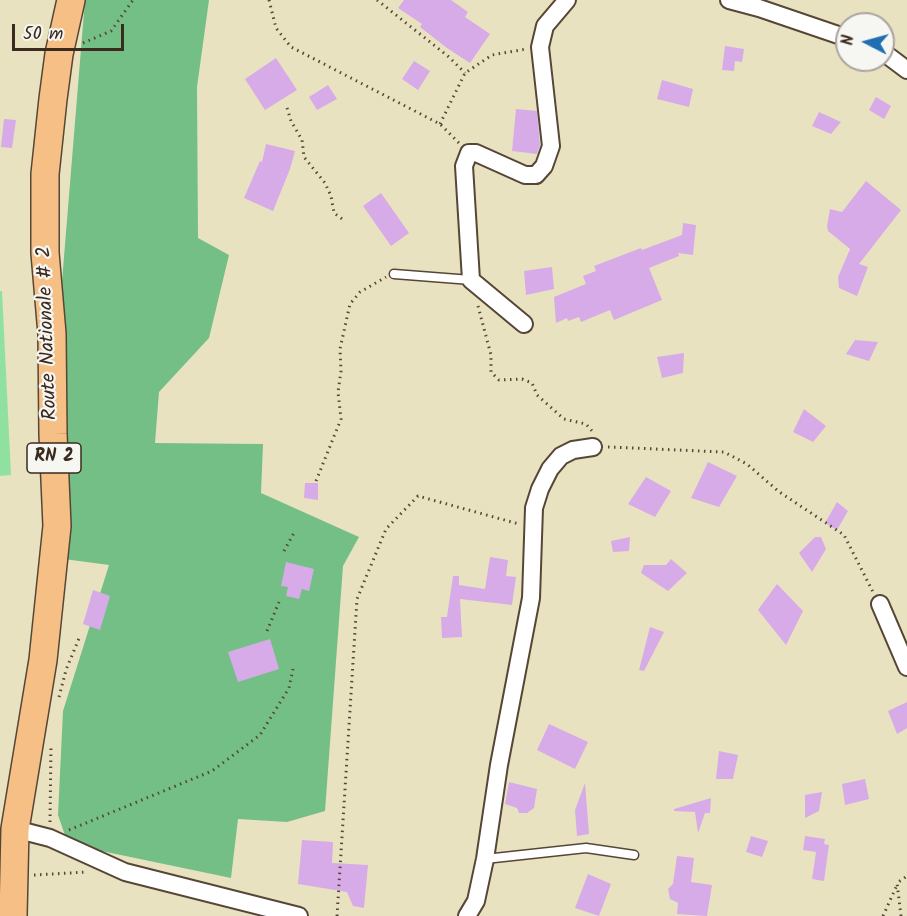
<!DOCTYPE html>
<style>
body{margin:0}
#map{position:relative;width:907px;height:916px;overflow:hidden;background:#e9e2c1;font-family:Kalam,sans-serif}
canvas{display:block}
.north{position:absolute;left:835px;top:12px;width:60px;height:60px;box-sizing:border-box;background:#f6f6f2;border:2px solid #aba49d;border-radius:50%;rotate:276deg;font-size:16px;font-weight:700;line-height:24px;text-align:center;color:#3b2a1e}
.north::after{content:'';display:block;margin:auto;width:21px;height:27px;background:#1f6fb2;clip-path:polygon(50% 0,100% 100%,50% 72%,0 100%)}
.scale{position:absolute;left:12px;top:24px;width:112px;height:27px;box-sizing:border-box;border:3px solid #3b2a1e;border-top:0;padding-left:8px;font-size:18px;line-height:21px;white-space:nowrap;color:#3b2a1e;-webkit-text-stroke:4px #f6f6f2;paint-order:stroke}
</style>
<div id="map">
<canvas width="907" height="916"></canvas>
<div class="north">N</div>
<div class="scale">50 m</div>
</div>
<script>
const ctx = document.querySelector('canvas').getContext('2d');
ctx.lineJoin = 'round';
function paint(path, color) { ctx.fillStyle = color; ctx.fill(path, 'evenodd'); }
const poly = rows => new Path2D(rows.map(r => 'M' + r).join(''));
function stroke(path, color, width, dash) { ctx.strokeStyle = color; ctx.lineWidth = width; ctx.lineCap = dash ? 'butt' : 'round'; ctx.setLineDash(dash || []); ctx.stroke(path); }
function drawText(font, color, halo, rows, align = 'center') {
  ctx.font = font + ' Kalam,sans-serif'; ctx.lineWidth = 4.5; ctx.setLineDash([]); ctx.textBaseline = 'middle'; ctx.strokeStyle = halo; ctx.fillStyle = color; for (const [text, x, y, turn = 0] of rows) {
    ctx.save(); ctx.translate(x, y); ctx.rotate((+turn || 0) * Math.PI / 180); ctx.textAlign = isNaN(turn) ? turn : align; if (halo) ctx.strokeText(text, 0, 0); ctx.fillText(text, 0, 0); ctx.restore();
  }
}
const green = poly([
 [0,291,2,291,11,475,0,476]
]);
const forest = poly([
 [85,0,209,0,197,87,198,238,229,255,209,338,159,392,155,443,263,444,261,493,359,537,343,566,325,811,287,822,238,819,231,878,68,844,58,815,63,711,109,565,64,559,59,318]
]);
const building = poly([
 [404,0,451,0,468,12,465,17,490,34,470,63,447,48,420,27,422,24,398,8],
 [725,46,744,49,742,62,735,61,734,71,722,70],
 [276,58,297,90,265,110,245,79],
 [414,61,430,71,418,90,402,79],
 [662,80,693,89,689,107,657,99],
 [328,85,337,99,317,110,309,97],
 [876,97,891,106,884,119,869,110],
 [516,109,537,111,540,145,537,154,512,151],
 [819,112,841,122,831,134,812,126],
 [4,119,16,120,12,148,1,147],
 [266,144,295,151,290,169,273,211,244,198,260,161,262,162],
 [866,181,901,210,859,264,868,267,857,296,839,288,838,277,850,249,828,231,827,226,830,209,842,212],
 [381,193,409,233,391,246,363,206],
 [683,223,696,225,693,255,678,253,679,256,649,268,662,300,614,320,610,310,581,322,579,317,568,321,567,318,556,323,554,297,586,284,583,276,596,271,594,266,641,248,642,250,682,235],
 [552,267,554,289,526,295,524,271],
 [855,340,878,342,869,361,846,354],
 [684,353,683,373,662,378,657,357],
 [804,409,826,426,813,442,793,432],
 [708,462,737,476,719,507,691,498],
 [646,477,671,491,655,517,628,504],
 [305,483,318,483,318,500,304,498],
 [837,502,848,511,837,530,825,523],
 [630,537,629,551,613,552,611,541],
 [815,537,821,537,826,549,812,572,799,553],
 [490,557,508,560,506,576,516,577,512,605,460,599,462,637,442,638,441,617,447,617,453,576,459,576,459,585,485,589],
 [671,559,687,573,668,591,641,573,644,565,666,565],
 [286,562,314,569,309,591,302,589,299,599,286,596,288,587,281,586],
 [777,584,803,611,786,645,758,610],
 [93,590,110,596,100,630,83,624],
 [650,627,664,632,644,671,639,670],
 [270,639,279,669,238,682,228,652],
 [907,702,907,728,897,734,888,711],
 [549,724,588,742,575,769,537,750],
 [719,751,738,755,733,779,716,779],
 [865,779,869,799,845,805,842,784],
 [509,782,537,789,534,808,527,813,519,813,517,808,505,804],
 [585,783,589,834,577,836,575,810],
 [822,792,819,811,805,818,805,795],
 [711,798,710,813,705,813,698,833,695,812,674,811,674,809],
 [751,836,768,841,762,857,746,852],
 [805,836,825,839,824,844,829,845,824,881,812,879,816,852,803,850],
 [302,840,333,842,332,863,368,865,364,908,353,906,347,892,298,884],
 [677,856,694,858,691,882,712,885,707,916,677,914,678,903,670,899,668,889,673,884],
 [588,874,611,884,599,916,575,908]
]);
const path = poly([
 [269,0,276,28,291,47,440,124,459,143],
 [377,0,449,57,465,73],
 [83,43,111,31,133,0],
 [287,108,291,121,302,140,304,157,325,183,331,196,334,213,345,221],
 [440,124,465,73,492,55,526,49],
 [478,306,491,355,491,372,499,380,522,379,532,383,537,395,564,419,586,424,592,431],
 [608,447,724,452,747,464,778,491,844,535,873,592],
 [316,481,341,419,338,392,341,371,340,349,350,304,360,292,386,277],
 [284,551,295,531],
 [267,631,279,602],
 [59,697,66,670,80,636],
 [50,822,51,745],
 [69,830,212,771,260,735,289,688,293,669],
 [34,875,87,872],
 [337,916,357,599,386,529,418,496,519,524],
 [883,916,897,885],
 [901,916,897,883,907,876]
]);
const lane = poly([
 [394,274,471,280],
 [485,859,586,848,634,855]
]);
const street = poly([
 [729,0,759,8,847,38],
 [883,52,907,70],
 [524,324,471,280,464,166,469,153,476,153,525,175,536,175,544,166,551,146,540,47,545,26,567,0],
 [880,604,907,667],
 [15,829,50,838,125,872,299,916],
 [467,916,476,901,485,859,499,765,531,598,534,508,540,489,550,469,561,456,573,450,593,447]
]);
const primary = poly([
 [13,916,15,829,43,660,57,526,53,434,52,334,45,253,45,174,53,99,59,54,71,0]
]);
const shields = [
 [54,458,54]
];
const shieldNames = [
 ["RN 2",54,458]
];
const streetNames = [
 ["Route Nationale # 2",49,333,-92]
];
paint(green, '#90e1a0');
paint(forest, '#74bf86');
paint(building, '#d7abe7');
stroke(lane, '#554636', 11);
stroke(street, '#554636', 20);
stroke(primary, '#554636', 30);
stroke(path, '#554636', 3, [1.5, 4.5]);
stroke(lane, '#fff', 8);
stroke(street, '#fff', 16);
stroke(primary, '#f5bf86', 27);
for (const [x, y, w] of shields) { const box = new Path2D(); box.roundRect(x - w / 2, y - 15, w, 30, 4.5); ctx.fillStyle = '#f6f6f2'; ctx.fill(box); stroke(box, '#3b2a1e', 1.5); }
drawText('bold 18px', '#3b2a1e', null, shieldNames);
drawText('20px', '#3b2a1e', '#f6f6f2', streetNames);
</script>
